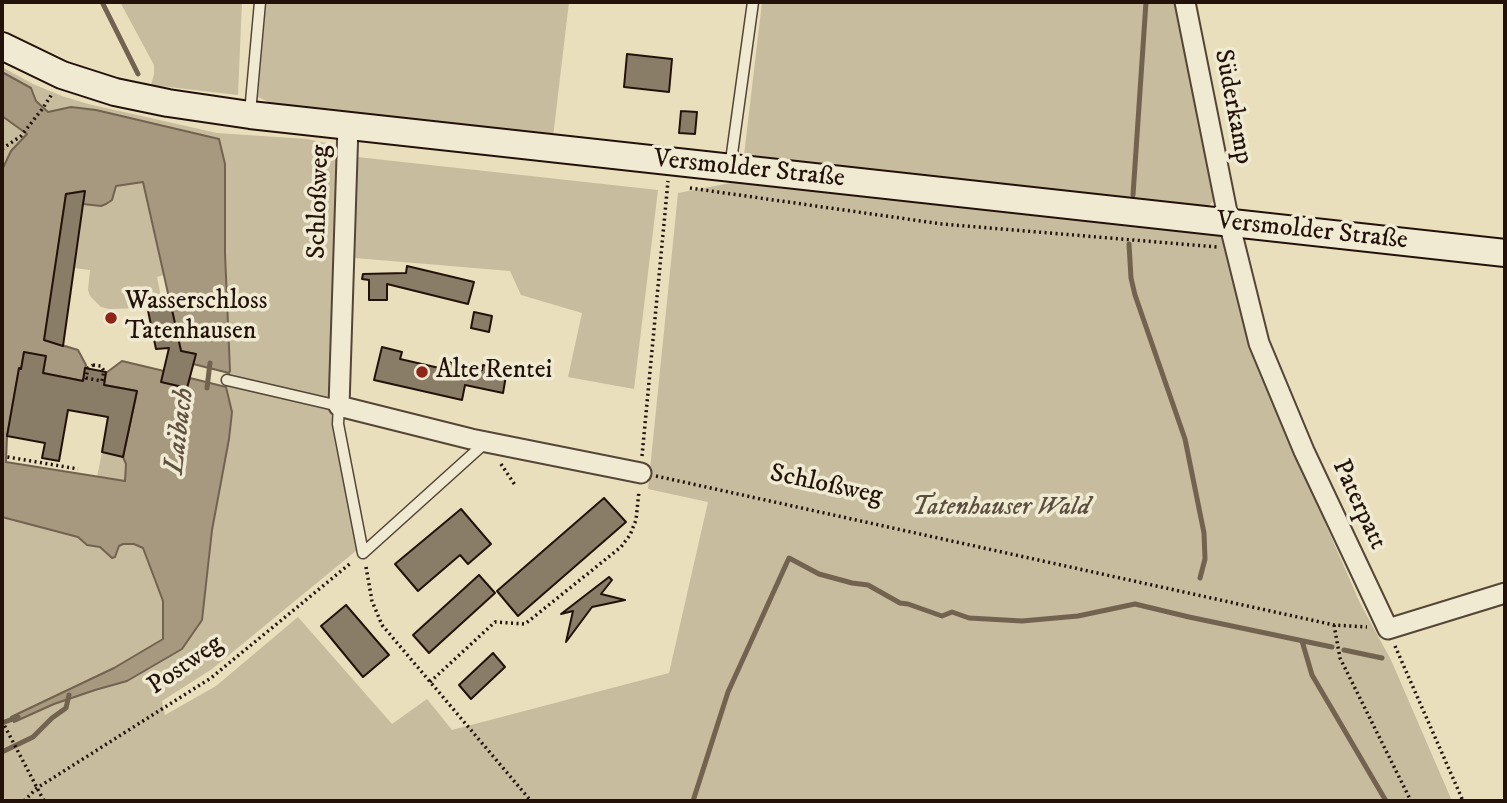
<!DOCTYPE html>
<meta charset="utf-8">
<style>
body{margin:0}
#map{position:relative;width:1507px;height:803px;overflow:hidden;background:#e9dfbc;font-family:"IM FELL DW Pica",serif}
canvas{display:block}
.frame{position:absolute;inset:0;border:4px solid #23120a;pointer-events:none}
</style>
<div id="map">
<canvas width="1507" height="803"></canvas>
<div class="frame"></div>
</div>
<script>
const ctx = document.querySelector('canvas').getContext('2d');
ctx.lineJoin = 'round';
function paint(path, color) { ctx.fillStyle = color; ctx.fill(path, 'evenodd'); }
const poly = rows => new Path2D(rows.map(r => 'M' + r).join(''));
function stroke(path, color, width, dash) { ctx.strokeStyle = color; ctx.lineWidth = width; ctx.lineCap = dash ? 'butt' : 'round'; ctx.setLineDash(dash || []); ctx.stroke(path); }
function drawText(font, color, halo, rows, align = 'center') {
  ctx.font = font + ' "IM FELL DW Pica",serif'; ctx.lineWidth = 7; ctx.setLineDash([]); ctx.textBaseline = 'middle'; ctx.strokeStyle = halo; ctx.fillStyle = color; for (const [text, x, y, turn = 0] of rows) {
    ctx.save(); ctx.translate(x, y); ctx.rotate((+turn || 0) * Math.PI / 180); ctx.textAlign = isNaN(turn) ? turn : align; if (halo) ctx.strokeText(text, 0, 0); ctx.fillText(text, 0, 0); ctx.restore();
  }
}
const green = poly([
 [120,2,242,2,238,95,151,85,154,74,154,65],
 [266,2,569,2,553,137,274,105,258,97],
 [762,2,1178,2,1216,198,1207,208,1213,231,1224,240,1249,349,1360,603,1391,660,1452,801,2,801,2,517,79,537,87,545,100,547,105,551,109,556,115,556,119,546,123,544,134,544,143,548,163,601,163,638,114,668,11,717,14,721,54,704,95,690,127,681,182,649,202,620,212,530,229,439,232,412,226,387,230,371,224,204,219,139,96,110,71,107,48,112,36,101,31,88,2,72,2,67,33,84,62,96,88,104,217,133,307,139,330,144,341,150,331,377,332,420,357,550,212,669,162,701,165,715,216,686,298,617,392,724,427,699,452,730,669,673,708,502,648,489,678,193,741,181],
 [2,116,28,134,11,151,2,170],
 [357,157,658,190,634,389,568,377,582,313,521,295,510,271,355,258],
 [143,182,164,275,157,277,161,297,146,301,147,308,109,309,101,307,90,296,88,290,90,270,74,268,83,204,101,206,115,194,115,186],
 [102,452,123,457,126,464,125,481,97,477]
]);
const water = poly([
 [2,72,31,88,36,101,48,112,71,107,96,110,219,139,225,164,225,253,230,371,229,373,193,364,195,354,181,351,143,182,116,186,112,200,106,204,101,206,83,204,84,191,66,194,45,340,78,350,86,365,83,381,43,373,24,352,21,369,19,369,7,437,6,462,125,481,126,464,123,457,137,391,104,385,106,373,122,361,164,371,162,382,187,388,190,378,226,387,232,412,229,439,212,530,202,620,182,649,127,681,95,690,54,704,14,722,11,717,114,668,163,639,163,601,143,548,134,544,123,544,119,546,115,557,112,558,100,547,87,545,78,537,2,517,2,170,11,151,27,134,2,116,2,72]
]);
const stream = poly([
 [102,2,138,74],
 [1133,195,1146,2],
 [1129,244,1131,278,1135,295,1185,439,1204,533,1205,559,1200,578],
 [207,388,210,363],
 [1302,641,1312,675,1386,801],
 [1344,650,1382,658],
 [2,723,18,717],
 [2,752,33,737,52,718,66,708,69,695],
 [693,801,728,692,789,558,819,574,852,583,868,585,900,603,908,604,942,616,952,612,969,618,1022,621,1078,616,1135,604,1189,617,1332,647]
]);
const building = poly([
 [627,54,672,59,669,92,624,87,627,54],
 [681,111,697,112,695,134,679,133,681,111],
 [85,191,83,204,63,346,44,340,66,194,85,191],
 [407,266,474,282,468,304,387,284,387,300,369,300,369,280,362,279,363,274,406,273,407,266],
 [169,296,181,351,196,354,187,388,161,382,169,348,156,349,146,301,169,296],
 [474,312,492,316,489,332,471,328,474,312],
 [382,347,402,352,400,359,448,370,449,362,482,370,483,365,507,370,503,393,465,385,462,400,374,380,382,347],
 [24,352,46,356,43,373,83,381,85,368,106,372,104,385,137,391,123,457,102,452,108,417,68,410,59,461,42,458,45,443,7,436,19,368,21,369,24,352],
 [604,498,626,522,518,616,497,591,604,498],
 [461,509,491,544,468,564,460,555,418,591,395,564,461,509],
 [479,575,495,593,429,653,413,635,479,575],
 [609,577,612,580,601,594,625,600,592,607,566,642,573,611,561,614,609,577],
 [346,605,389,655,363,677,321,626,346,605],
 [493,653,505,667,471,699,459,685,493,653]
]);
const path = poly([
 [2,149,21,136,43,108,52,94],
 [690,188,942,224,1217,247],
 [93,365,101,366,104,371,102,381,86,378,88,368,93,365],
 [2,456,78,469],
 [642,456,668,181],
 [501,464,515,485],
 [656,476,1334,625,1367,627],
 [366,567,372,601,382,625,531,801],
 [1334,625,1340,658,1411,801],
 [1395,646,1463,801],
 [430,682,495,622,525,624,621,547,630,535,636,520,639,491],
 [2,721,44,801],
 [24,801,37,788,211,678,352,562]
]);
const lane = poly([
 [250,113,260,2],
 [730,168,753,2],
 [227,380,339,406,338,424,363,553],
 [363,553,485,443]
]);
const street = poly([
 [1185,2,1229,222,1259,343,1304,451,1388,629,1505,593],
 [348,126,339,406,471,439,641,473]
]);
const secondary = poly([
 [2,46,62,75,115,92,168,103,250,115,1505,253]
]);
const markers = [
 [111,318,7,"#8f2418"],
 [422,372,7,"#8f2418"]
];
const streetNames = [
 ["Süderkamp",1232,107,79],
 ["Versmolder Straße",749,170,6],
 ["Schloßweg",320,202,-88],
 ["Versmolder Straße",1312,232,6],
 ["Schloßweg",826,486,12],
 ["Paterpatt",1358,505,65],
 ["Postweg",186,666,-35]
];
const poiNames = [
 ["Wasserschloss",125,303],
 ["Tatenhausen",125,333],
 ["Alte Rentei",436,372]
];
const parkNames = [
 ["Tatenhauser Wald",1001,509]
];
const waterNames = [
 ["Laibach",181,431,-83]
];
paint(green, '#c7bc9e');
paint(water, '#a6997f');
stroke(water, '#726350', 2);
stroke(stream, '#726350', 5);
paint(building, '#8a7d67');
stroke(building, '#23120a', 2);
stroke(lane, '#544536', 13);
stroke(street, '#544536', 23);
stroke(secondary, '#23120a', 30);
stroke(path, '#23120a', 3.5, [2, 3.5]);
stroke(lane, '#f1ead3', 10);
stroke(street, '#f1ead3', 19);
stroke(secondary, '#f1ead3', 26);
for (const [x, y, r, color] of markers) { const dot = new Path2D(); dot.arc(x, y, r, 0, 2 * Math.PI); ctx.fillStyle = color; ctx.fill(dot); stroke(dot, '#f1ead3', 2.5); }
drawText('26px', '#23120a', '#f1ead3', streetNames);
drawText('26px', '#23120a', '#f1ead3', poiNames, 'left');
drawText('italic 26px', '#5c4e3e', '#f1ead3', parkNames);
drawText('italic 28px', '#5e4f3f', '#f1ead3', waterNames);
</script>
